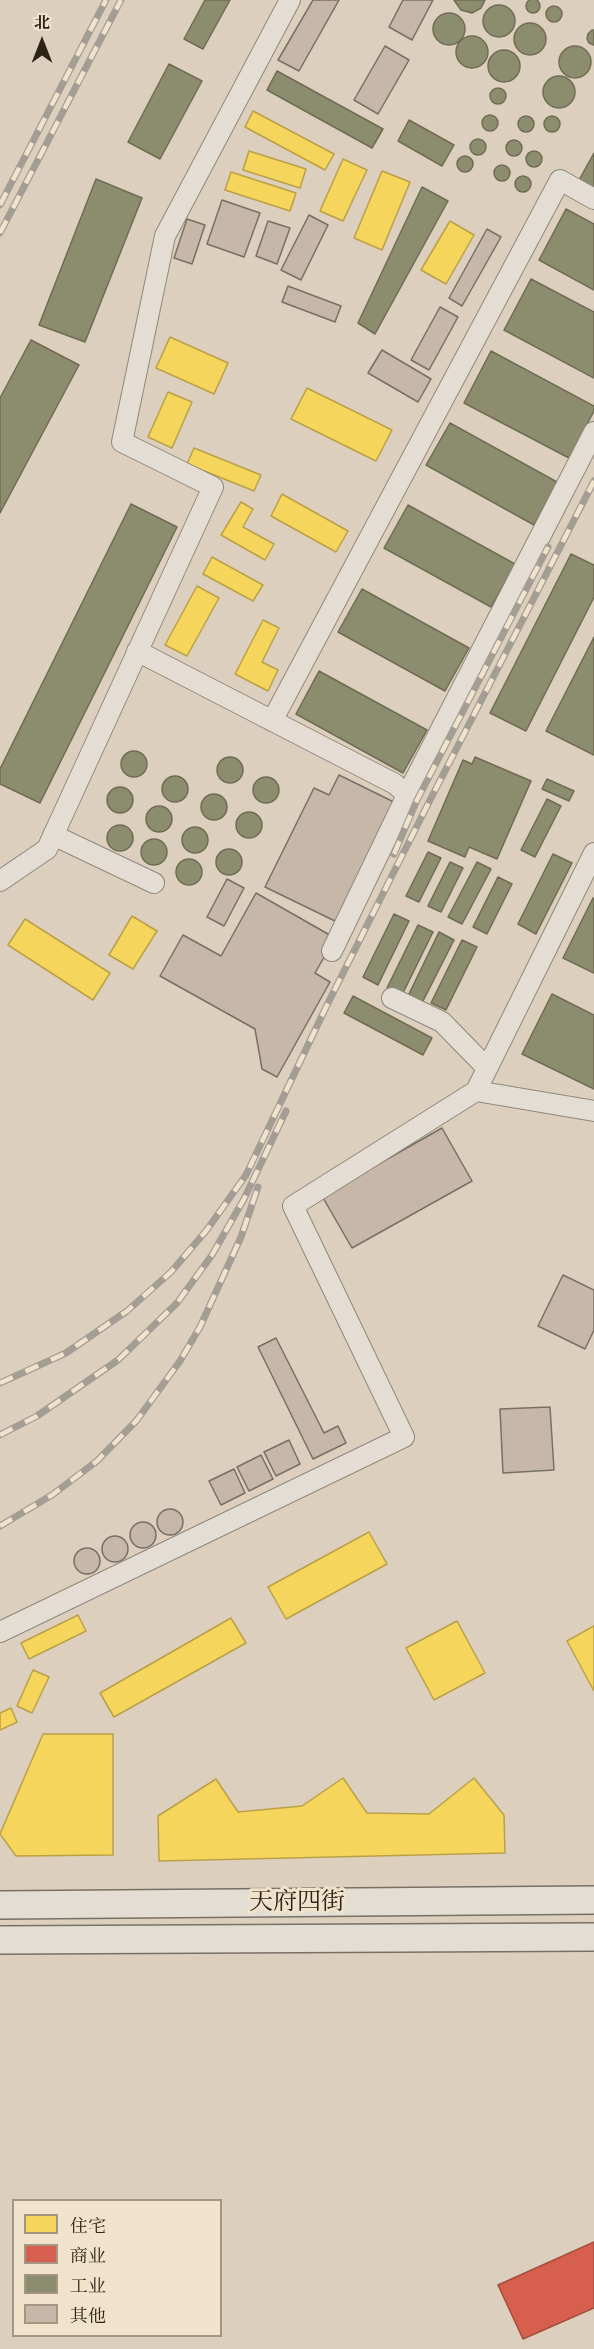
<!DOCTYPE html>
<meta charset="utf-8">
<style>
body{margin:0}
#map{position:relative;width:594px;height:2349px;overflow:hidden;background:#dccfbd;font-family:"Old Standard TT","Noto Serif SC",serif}
canvas{display:block}
.legend{position:absolute;left:12px;top:2199px;width:210px;height:138px;box-sizing:border-box;background:#f1e2cc;border:2px solid #a39683;margin:0;padding:8px 10px;list-style:none;font-size:18px;color:#2d2316}
.legend li{display:flex;align-items:center;gap:12px;height:30px}
.legend b{width:30px;border:2px solid #a39683}
.north{position:absolute;left:12px;top:12px;width:60px;height:60px;-webkit-text-stroke:4px #f1e2cc;paint-order:stroke;rotate:0deg;font-size:16px;font-weight:700;line-height:24px;text-align:center;color:#2d2316}
.north::after{content:'';display:block;margin:auto;width:21px;height:27px;background:#2d2316;clip-path:polygon(50% 0,100% 100%,50% 72%,0 100%)}
</style>
<div id="map">
<canvas width="594" height="2349"></canvas>
<ul class="legend">
<li><b style="height:16px;background:#f6d55c"></b>住宅</li>
<li><b style="height:16px;background:#d6604d"></b>商业</li>
<li><b style="height:16px;background:#8c8c6e"></b>工业</li>
<li><b style="height:16px;background:#c6b7a8"></b>其他</li>
</ul>
<div class="north">北</div>
</div>
<script>
const ctx = document.querySelector('canvas').getContext('2d');
ctx.lineJoin = 'round';
function paint(path, color) { ctx.fillStyle = color; ctx.fill(path, 'evenodd'); }
const poly = rows => new Path2D(rows.map(r => 'M' + r).join(''));
function stroke(path, color, width, dash) { ctx.strokeStyle = color; ctx.lineWidth = width; ctx.lineCap = dash ? 'butt' : 'round'; ctx.setLineDash(dash || []); ctx.stroke(path); }
function drawText(font, color, halo, rows, align = 'center') {
  ctx.font = font + ' "Old Standard TT","Noto Serif SC",serif'; ctx.lineWidth = 6; ctx.setLineDash([]); ctx.textBaseline = 'middle'; ctx.strokeStyle = halo; ctx.fillStyle = color; for (const [text, x, y, turn = 0] of rows) {
    ctx.save(); ctx.translate(x, y); ctx.rotate((+turn || 0) * Math.PI / 180); ctx.textAlign = isNaN(turn) ? turn : align; if (halo) ctx.strokeText(text, 0, 0); ctx.fillText(text, 0, 0); ctx.restore();
  }
}
const homes = poly([
 [253,111,334,154,325,170,245,127,253,111],
 [249,151,306,169,300,188,243,170,249,151],
 [343,159,367,170,343,221,320,211,343,159],
 [382,171,410,182,382,250,354,238,382,171],
 [231,172,296,193,290,211,225,190,231,172],
 [450,221,474,235,446,284,421,270,450,221],
 [170,337,228,363,214,394,156,368,170,337],
 [307,388,392,430,376,461,291,419,307,388],
 [168,392,192,402,172,448,148,437,168,392],
 [194,448,261,475,254,491,187,464,194,448],
 [282,494,348,531,336,552,271,516,282,494],
 [241,502,253,509,243,527,274,544,265,560,221,535,241,502],
 [212,557,263,585,253,601,203,574,212,557],
 [197,586,219,598,187,656,165,645,197,586],
 [263,620,279,628,262,662,278,670,268,691,235,674,263,620],
 [132,916,157,931,133,969,109,955,132,916],
 [25,919,110,973,93,1000,8,945,25,919],
 [369,1532,387,1564,286,1619,268,1587,369,1532],
 [78,1615,86,1631,29,1659,21,1643,78,1615],
 [231,1618,246,1643,114,1717,100,1693,231,1618],
 [457,1621,485,1673,434,1700,406,1648,457,1621],
 [594,1626,594,1691,567,1641,594,1626],
 [33,1670,49,1677,32,1713,17,1706,33,1670],
 [11,1708,17,1722,0,1730,0,1713,11,1708],
 [43,1734,113,1734,113,1855,16,1856,0,1834,43,1734],
 [343,1778,367,1813,429,1814,474,1778,504,1815,505,1853,159,1861,158,1816,216,1779,238,1812,302,1806,343,1778]
]);
const shops = poly([
 [594,2242,594,2308,523,2339,498,2285,594,2242]
]);
const industry = poly([
 '526 6a7 7 0 1 1 14 0a7 7 0 1 1-14 0Z',
 [205,0,230,0,203,49,184,39,205,0],
 [454,0,485,0,481,8,472,13,461,10,454,0],
 '483 21a16 16 0 1 1 32 0a16 16 0 1 1-32 0Z',
 '546 14a8 8 0 1 1 16 0a8 8 0 1 1-16 0Z',
 '433 29a16 16 0 1 1 32 0a16 16 0 1 1-32 0Z',
 '514 39a16 16 0 1 1 32 0a16 16 0 1 1-32 0Z',
 [592,30,594,30,594,45,589,43,587,39,588,34,592,30],
 '456 52a16 16 0 1 1 32 0a16 16 0 1 1-32 0Z',
 '559 62a16 16 0 1 1 32 0a16 16 0 1 1-32 0Z',
 '488 66a16 16 0 1 1 32 0a16 16 0 1 1-32 0Z',
 [169,64,202,81,160,159,128,142,169,64],
 [277,71,383,129,372,148,267,90,277,71],
 '543 92a16 16 0 1 1 32 0a16 16 0 1 1-32 0Z',
 '490 96a8 8 0 1 1 16 0a8 8 0 1 1-16 0Z',
 '482 123a8 8 0 1 1 16 0a8 8 0 1 1-16 0Z',
 '518 124a8 8 0 1 1 16 0a8 8 0 1 1-16 0Z',
 '544 124a8 8 0 1 1 16 0a8 8 0 1 1-16 0Z',
 [409,120,454,145,442,166,398,141,409,120],
 '470 147a8 8 0 1 1 16 0a8 8 0 1 1-16 0Z',
 '506 148a8 8 0 1 1 16 0a8 8 0 1 1-16 0Z',
 '526 159a8 8 0 1 1 16 0a8 8 0 1 1-16 0Z',
 [594,153,594,188,579,180,594,153],
 '457 164a8 8 0 1 1 16 0a8 8 0 1 1-16 0Z',
 '494 173a8 8 0 1 1 16 0a8 8 0 1 1-16 0Z',
 '515 184a8 8 0 1 1 16 0a8 8 0 1 1-16 0Z',
 [96,179,142,198,85,342,39,325,96,179],
 [422,187,448,201,375,334,358,323,422,187],
 [566,209,594,224,594,290,539,260,566,209],
 [531,279,594,312,594,378,504,330,531,279],
 [31,340,79,365,0,513,0,398,31,340],
 [491,351,594,406,594,411,569,458,464,403,491,351],
 [450,423,557,482,534,525,426,465,450,423],
 [131,504,177,527,40,803,0,784,0,769,131,504],
 [408,505,515,564,491,607,384,548,408,505],
 [571,554,594,565,594,597,526,731,490,713,571,554],
 [362,589,469,648,445,691,338,632,362,589],
 [594,637,594,755,546,731,594,637],
 [319,671,427,730,403,773,296,714,319,671],
 '121 764a13 13 0 1 1 26 0a13 13 0 1 1-26 0Z',
 '217 770a13 13 0 1 1 26 0a13 13 0 1 1-26 0Z',
 [475,757,531,781,497,859,469,847,465,857,428,841,463,760,472,764,475,757],
 '162 789a13 13 0 1 1 26 0a13 13 0 1 1-26 0Z',
 '253 790a13 13 0 1 1 26 0a13 13 0 1 1-26 0Z',
 [547,779,574,791,569,801,542,789,547,779],
 '107 800a13 13 0 1 1 26 0a13 13 0 1 1-26 0Z',
 '201 807a13 13 0 1 1 26 0a13 13 0 1 1-26 0Z',
 [547,799,561,806,535,857,521,850,547,799],
 '146 819a13 13 0 1 1 26 0a13 13 0 1 1-26 0Z',
 '236 825a13 13 0 1 1 26 0a13 13 0 1 1-26 0Z',
 '107 838a13 13 0 1 1 26 0a13 13 0 1 1-26 0Z',
 '182 840a13 13 0 1 1 26 0a13 13 0 1 1-26 0Z',
 '141 852a13 13 0 1 1 26 0a13 13 0 1 1-26 0Z',
 '216 862a13 13 0 1 1 26 0a13 13 0 1 1-26 0Z',
 [428,852,441,858,419,902,406,896,428,852],
 [553,854,572,863,536,934,518,924,553,854],
 '176 872a13 13 0 1 1 26 0a13 13 0 1 1-26 0Z',
 [450,862,463,868,441,912,428,906,450,862],
 [477,862,491,869,462,924,448,917,477,862],
 [498,877,512,884,487,934,473,927,498,877],
 [593,898,594,899,594,973,563,958,593,898],
 [394,914,409,921,378,985,363,977,394,914],
 [418,925,433,932,402,995,387,988,418,925],
 [439,932,454,940,422,1003,408,996,439,932],
 [462,940,477,947,446,1010,431,1003,462,940],
 [552,994,594,1015,594,1089,522,1054,552,994],
 [353,996,432,1038,423,1055,344,1013,353,996]
]);
const building = poly([
 [313,0,339,0,299,71,278,60,313,0],
 [403,0,433,0,412,40,389,27,403,0],
 [385,46,409,60,378,114,354,100,385,46],
 [222,200,260,213,244,257,207,244,222,200],
 [309,215,328,225,301,280,281,270,309,215],
 [187,219,205,225,192,264,174,258,187,219],
 [268,221,290,228,277,264,256,256,268,221],
 [487,229,501,237,462,306,449,298,487,229],
 [288,286,341,306,335,322,282,302,288,286],
 [440,307,458,317,429,370,411,360,440,307],
 [382,350,431,379,418,402,368,373,382,350],
 [339,775,398,804,339,923,265,887,314,788,329,795,339,775],
 [227,879,244,888,224,926,207,917,227,879],
 [256,893,335,938,315,973,330,982,277,1077,262,1069,255,1029,160,976,183,935,221,956,256,893],
 [442,1128,472,1181,352,1248,322,1196,442,1128],
 [563,1275,594,1290,594,1330,585,1349,538,1326,563,1275],
 [276,1338,324,1433,338,1426,346,1443,313,1459,258,1347,276,1338],
 [550,1407,554,1470,503,1473,500,1409,550,1407],
 [289,1440,300,1464,276,1476,264,1452,289,1440],
 [261,1455,273,1479,249,1491,237,1467,261,1455],
 [234,1469,245,1493,221,1505,209,1481,234,1469],
 '157 1522a13 13 0 1 1 26 0a13 13 0 1 1-26 0Z',
 '130 1535a13 13 0 1 1 26 0a13 13 0 1 1-26 0Z',
 '102 1549a13 13 0 1 1 26 0a13 13 0 1 1-26 0Z',
 '74 1561a13 13 0 1 1 26 0a13 13 0 1 1-26 0Z'
]);
const minor = poly([
 [137,651,395,784,407,795,332,951],
 [272,721,560,180,594,199],
 [407,795,594,432],
 [53,835,154,883],
 [0,881,47,849,213,487,122,442,165,236,290,0],
 [392,998,442,1022,487,1068],
 [476,1091,594,1111],
 [0,1632,404,1437,293,1206,476,1091,594,853]
]);
const secondary = poly([
 [0,1905,594,1900],
 [0,1940,594,1937]
]);
const rail = poly([
 [0,205,106,0],
 [0,233,121,0],
 [394,854,417,800,548,547],
 [0,1383,66,1353,127,1311,171,1272,206,1231,246,1175,329,1001,428,804,594,481],
 [0,1435,37,1416,118,1360,177,1303,212,1255,244,1199,286,1111],
 [0,1526,52,1495,97,1461,137,1420,180,1361,200,1327,241,1237,258,1187]
]);
const streetNames = [
 ["天府四街",297,1903]
];
paint(homes, '#f6d55c');
stroke(homes, '#baa047', 1.5);
paint(shops, '#d6604d');
stroke(shops, '#a34e3c', 1.5);
paint(industry, '#8c8c6e');
stroke(industry, '#706c54', 1.5);
paint(building, '#c6b7a8');
stroke(building, '#787065', 1.5);
stroke(minor, '#90887c', 22);
stroke(secondary, '#787065', 30);
stroke(minor, '#e4ddd4', 20);
stroke(secondary, '#e4ddd4', 27);
stroke(rail, '#a39d94', 7);
stroke(rail, '#f1e2cc', 4.5, [14]);
drawText('24px', '#2d2316', '#f1e2cc', streetNames);
</script>
